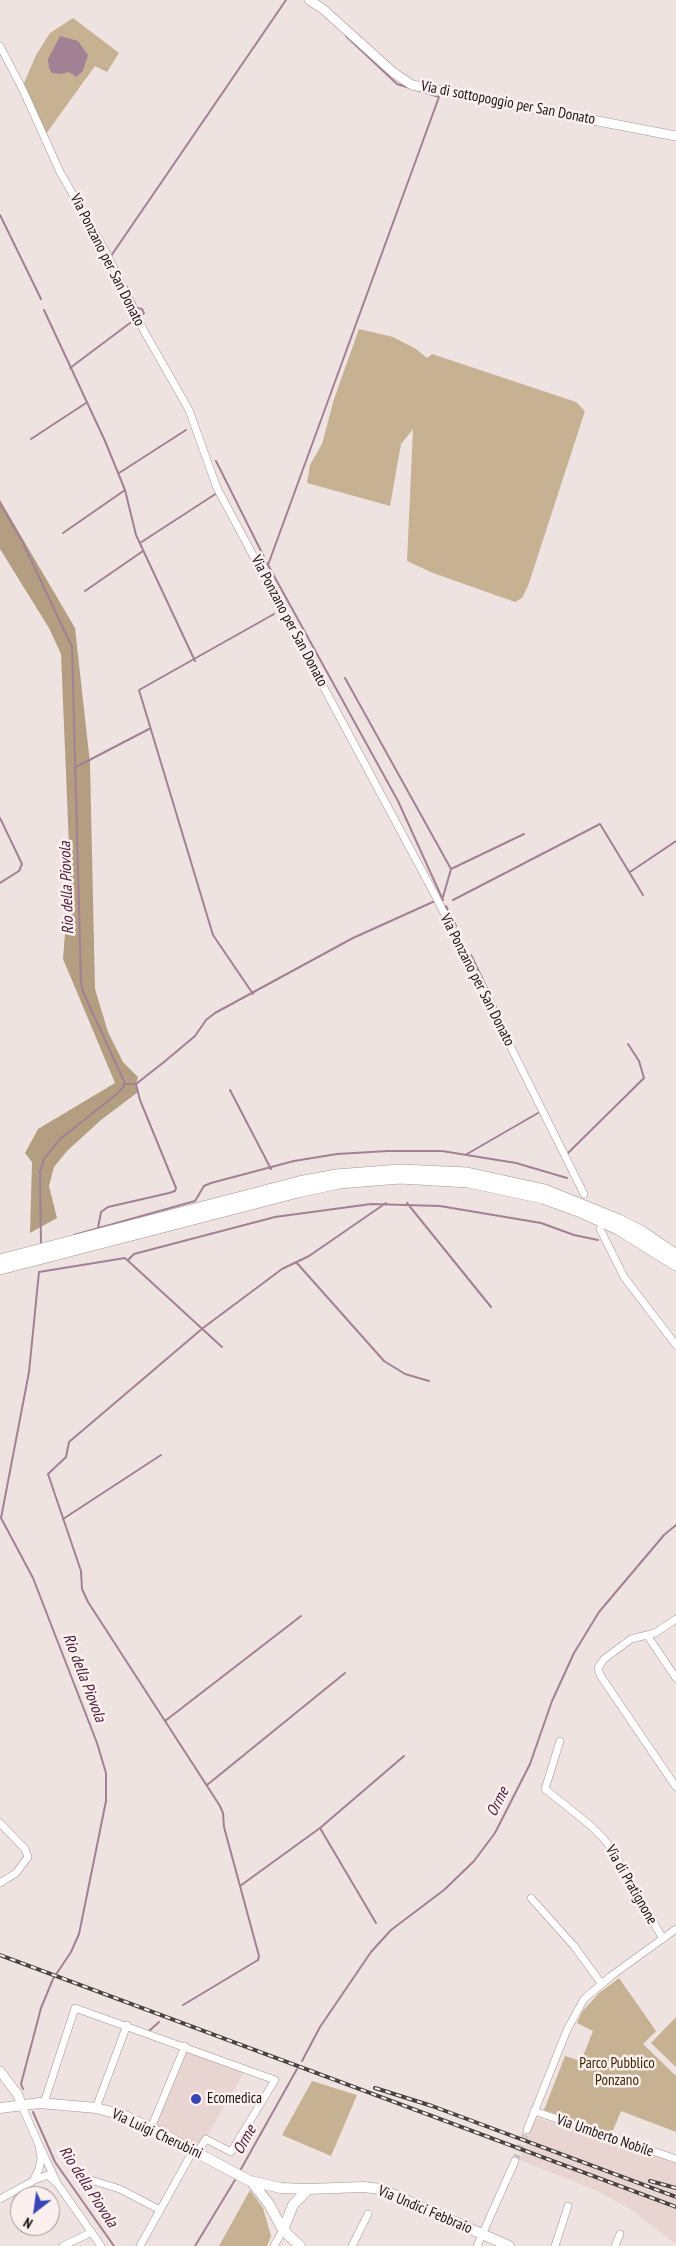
<!DOCTYPE html>
<style>
body{margin:0}
#map{position:relative;width:676px;height:2246px;overflow:hidden;background:#efe3e1;font-family:"PT Sans Narrow",sans-serif}
canvas{display:block}
.north{position:absolute;left:10px;top:2186px;width:50px;height:50px;box-sizing:border-box;background:#fcf0ef;border:1px solid #a09797;border-radius:50%;rotate:210deg;font-size:14px;font-weight:700;line-height:20px;text-align:center;color:#161212}
.north::after{content:'';display:block;margin:auto;width:18px;height:22px;background:#3845b8;clip-path:polygon(50% 0,100% 100%,50% 72%,0 100%)}
</style>
<div id="map">
<canvas width="676" height="2246"></canvas>
<div class="north">N</div>
</div>
<script>
const ctx = document.querySelector('canvas').getContext('2d');
ctx.lineJoin = 'round';
function paint(path, color) { ctx.fillStyle = color; ctx.fill(path, 'evenodd'); }
const poly = rows => new Path2D(rows.map(r => 'M' + r).join(''));
function stroke(path, color, width, dash) { ctx.strokeStyle = color; ctx.lineWidth = width; ctx.lineCap = dash ? 'butt' : 'round'; ctx.setLineDash(dash || []); ctx.stroke(path); }
function drawText(font, color, halo, rows, align = 'center') {
  ctx.font = font + ' "PT Sans Narrow",sans-serif'; ctx.lineWidth = 5; ctx.setLineDash([]); ctx.textBaseline = 'middle'; ctx.strokeStyle = halo; ctx.fillStyle = color; for (const [text, x, y, turn = 0] of rows) {
    ctx.save(); ctx.translate(x, y); ctx.rotate((+turn || 0) * Math.PI / 180); ctx.textAlign = isNaN(turn) ? turn : align; if (halo) ctx.strokeText(text, 0, 0); ctx.fillText(text, 0, 0); ctx.restore();
  }
}
const built = poly([
 [185,2046,246,2069,197,2153,151,2128],
 [535,2117,676,2163,676,2244,630,2209,598,2191,520,2160]
]);
const green = poly([
 [73,18,119,53,107,72,95,66,43,138,22,88,36,55,50,33],
 [359,329,393,337,416,349,427,358,432,354,576,402,585,411,528,586,522,598,515,602,433,573,407,561,413,429,401,444,390,506,307,483,310,465,322,444,334,399],
 [619,1978,656,2031,643,2044,676,2076,676,2132,621,2111,612,2133,544,2110,565,2056,581,2061,593,2031,577,2023,582,2012,599,1993],
 [676,2017,676,2067,651,2043],
 [312,2081,357,2095,331,2156,282,2135],
 [250,2190,263,2208,271,2236,267,2246,219,2246]
]);
const forest = poly([
 [0,500,75,628,90,763,95,989,108,1032,123,1062,138,1077,136,1084,138,1092,101,1120,67,1151,54,1167,49,1186,57,1218,30,1233,32,1162,25,1153,38,1129,115,1083,63,959,70,870,61,654,49,628,0,549]
]);
const water = poly([
 [60,36,78,41,88,55,83,71,76,77,69,72,60,74,52,73,49,68,48,59]
]);
const stream = poly([
 [0,215,41,299],
 [111,256,286,0],
 [127,287,137,308,142,309,144,313,141,317],
 [44,310,105,441,125,490,136,535,195,661],
 [70,368,134,320],
 [31,439,86,403],
 [216,461,268,565,398,801,443,900],
 [119,473,186,430],
 [0,503,23,543,72,647,81,983,83,992,124,1081,124,1086,118,1093,59,1140,44,1159,40,1172,41,1244],
 [63,533,125,490],
 [140,543,217,493],
 [268,565,439,97,397,84,346,36],
 [85,591,143,551],
 [345,678,451,869,443,897],
 [76,767,149,729],
 [0,818,22,864,19,871,0,883],
 [451,869,524,834],
 [630,872,676,841],
 [453,900,600,824,643,895],
 [446,906,456,926],
 [471,955,496,1007],
 [253,994,213,935,139,690,274,614],
 [124,1084,136,1084,164,1062,195,1036,206,1020,215,1013,353,938,435,901],
 [230,1090,271,1169],
 [467,1154,538,1113],
 [567,1154,644,1078,639,1061,628,1044],
 [407,1203,491,1307],
 [98,1228,101,1212,108,1207,169,1193,175,1191,176,1188,140,1100,136,1084],
 [74,1235,195,1201,204,1186,211,1183,294,1161,337,1154,388,1151,442,1151,516,1163,567,1178],
 [128,1260,134,1254,275,1217,371,1204,440,1206,541,1223,574,1235,598,1240],
 [296,1262,384,1361,405,1374,429,1381],
 [63,1519,161,1455],
 [165,1721,301,1616],
 [207,1785,345,1673],
 [320,1828,376,1923],
 [240,1886,320,1828,404,1756],
 [183,2005,258,1960,259,1956,224,1827,223,1813,220,1806,88,1602,82,1589,81,1571,48,1474,66,1457,69,1442,203,1328,282,1269,309,1256,386,1203],
 [148,2032,159,2022],
 [302,2061,320,2027,371,1952,391,1930,444,1890,474,1861,495,1833,530,1764,552,1701,574,1653,599,1612,664,1535,676,1525],
 [23,2089,21,2084,41,2008,53,1979,71,1952,79,1934,106,1801,106,1773,97,1743,33,1578,1,1518,29,1372,39,1272,125,1258,222,1347],
 [33,2112,55,2162,114,2246],
 [241,2169,297,2069],
 [195,2246,235,2180]
]);
const minorTunnel = poly([
 [515,2161,527,2130]
]);
const minor = poly([
 [0,46,23,90,60,172,106,252,144,331,189,410,217,488,436,897,584,1194],
 [600,1229,624,1277,676,1345],
 [676,1619,655,1633,631,1639,604,1659,598,1668,600,1675,676,1787],
 [647,1635,676,1678],
 [560,1741,545,1789,590,1825,603,1838,612,1849,663,1939],
 [0,1823,25,1849,28,1857,16,1873,0,1883],
 [531,1898,574,1946,601,1983],
 [44,2103,75,2008,275,2080,231,2152,206,2139,197,2153],
 [96,2108,127,2025],
 [534,2111,676,2159],
 [151,2128,185,2046],
 [527,2130,567,2030,584,1999,611,1976,676,1929],
 [39,2145,57,2183,101,2246],
 [78,2176,120,2189,160,2210],
 [34,2180,48,2175,54,2181],
 [0,2199,33,2181,39,2169,41,2159,39,2145,22,2106],
 [63,2246,92,2232],
 [140,2246,193,2151],
 [274,2246,283,2230],
 [352,2246,368,2214],
 [477,2246,515,2161],
 [555,2246,568,2206],
 [615,2246,620,2234]
]);
const tertiary = poly([
 [309,0,323,9,394,73,412,85,676,136],
 [0,2071,18,2095,22,2106]
]);
const secondary = poly([
 [0,2108,40,2103,96,2108,123,2115,151,2128,250,2181,281,2188,308,2189,363,2187,381,2189,509,2246],
 [251,2181,269,2204,283,2230,300,2246],
 [283,2230,293,2205,308,2189]
]);
const trunk = poly([
 [0,1260,299,1182,336,1175,400,1170,467,1173,545,1190,619,1220,644,1233,676,1255],
 [0,1269,302,1191,339,1183,400,1178,469,1182,543,1198,579,1211,618,1229,676,1265]
]);
const rail = poly([
 [0,1955,676,2207],
 [375,2088,432,2106,676,2197],
 [650,2181,676,2188]
]);
const markers = [
 [196,2099,6,"#3845b8"]
];
const streetNames = [
 ["Via di sottopoggio per San Donato",508,103,11],
 ["Via Ponzano per San Donato",107,260,63],
 ["Via Ponzano per San Donato",289,621,62],
 ["Via Ponzano per San Donato",477,980,63],
 ["Via di Pratignone",631,1885,60],
 ["Via Luigi Cherubini",157,2134,25],
 ["Via Umberto Nobile",605,2136,19],
 ["Via Undici Febbraio",425,2210,23]
];
const parkNames = [
 ["Parco Pubblico",617,2064],
 ["Ponzano",617,2081]
];
const poiNames = [
 ["Ecomedica",207,2099]
];
const waterNames = [
 ["Rio della Piovola",67,888,-92],
 ["Rio della Piovola",84,1678,69],
 ["Orme",498,1802,-63],
 ["Orme",245,2140,-61],
 ["Rio della Piovola",88,2187,57]
];
paint(built, '#e8d4d1');
paint(green, '#c6b193');
paint(forest, '#b49e81');
paint(water, '#a28194');
stroke(stream, '#a28194', 2);
stroke(minorTunnel, '#cec4c2', 7, [7, 3.5]);
stroke(minor, '#a09593', 8);
stroke(tertiary, '#a09593', 10);
stroke(secondary, '#a09593', 11);
stroke(trunk, '#a09593', 12);
stroke(minor, '#fff', 7);
stroke(tertiary, '#fff', 9);
stroke(secondary, '#fff', 10);
stroke(trunk, '#fff', 11);
stroke(rail, '#494342', 4);
stroke(rail, '#fcf0ef', 2, [5.5]);
for (const [x, y, r, color] of markers) { const dot = new Path2D(); dot.arc(x, y, r, 0, 2 * Math.PI); ctx.fillStyle = color; ctx.fill(dot); stroke(dot, '#fcf0ef', 2); }
drawText('15px', '#161212', '#fcf0ef', streetNames);
drawText('15px', '#3b2500', '#fcf0ef', parkNames);
drawText('15px', '#161212', '#fcf0ef', poiNames, 'left');
drawText('italic 16px', '#471c39', '#fcf0ef', waterNames);
</script>
